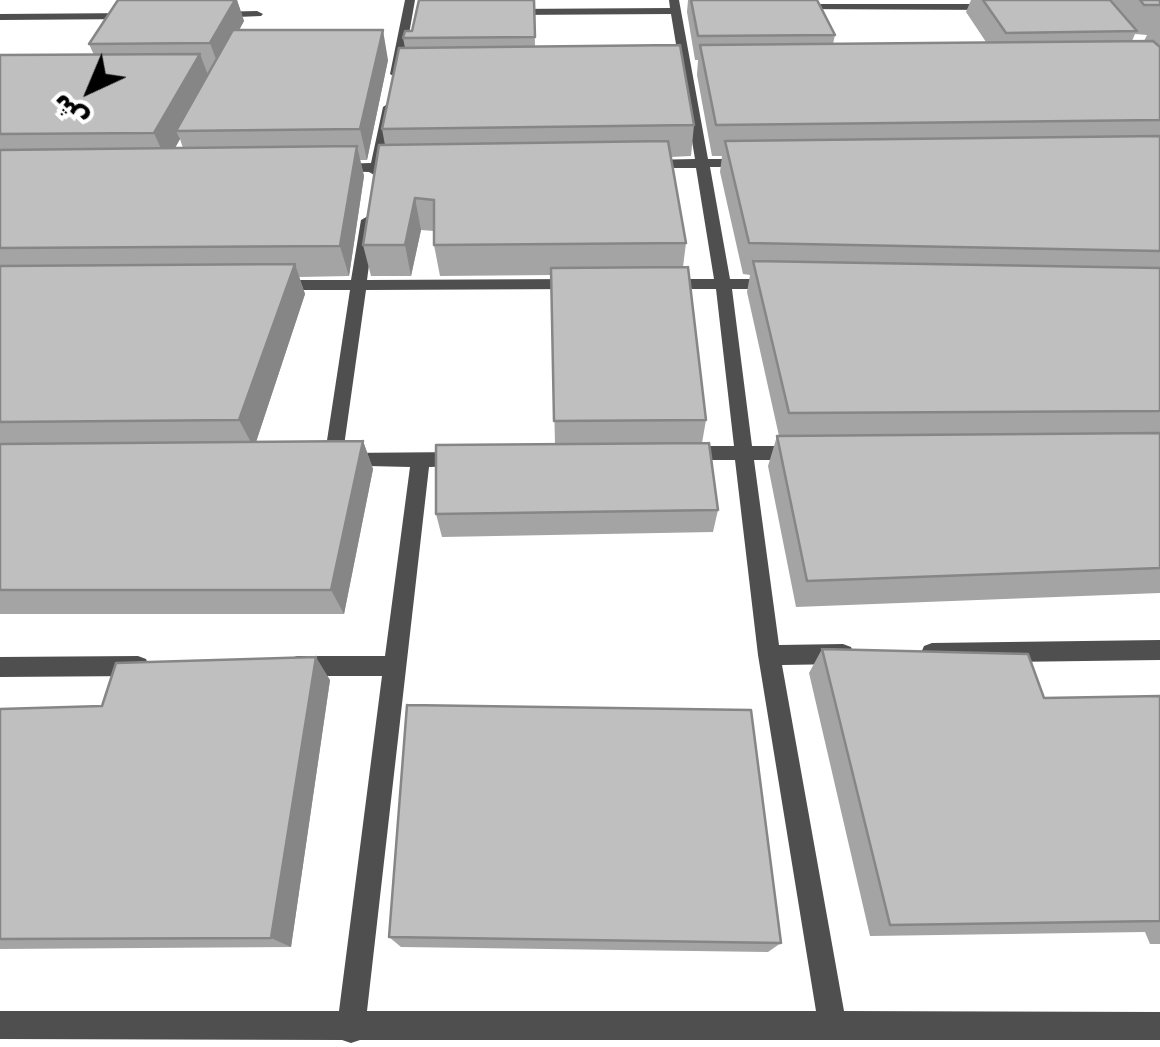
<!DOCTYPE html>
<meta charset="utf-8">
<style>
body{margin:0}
#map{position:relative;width:1160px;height:1047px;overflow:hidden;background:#fff;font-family:"DejaVu Sans",Cairo,sans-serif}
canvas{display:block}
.north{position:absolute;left:40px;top:40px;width:100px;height:100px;-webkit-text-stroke:8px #fff;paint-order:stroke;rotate:224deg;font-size:28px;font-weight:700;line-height:40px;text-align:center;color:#000}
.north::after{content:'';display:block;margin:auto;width:35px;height:45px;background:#000;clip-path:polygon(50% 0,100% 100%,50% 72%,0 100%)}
</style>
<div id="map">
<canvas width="1160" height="1047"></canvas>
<div class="north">ش</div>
</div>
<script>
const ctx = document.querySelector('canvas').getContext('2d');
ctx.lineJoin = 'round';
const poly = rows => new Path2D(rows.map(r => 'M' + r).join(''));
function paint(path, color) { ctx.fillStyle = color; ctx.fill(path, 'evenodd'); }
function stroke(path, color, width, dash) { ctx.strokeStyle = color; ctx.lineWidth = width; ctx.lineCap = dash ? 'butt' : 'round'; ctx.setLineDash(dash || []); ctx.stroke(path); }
const street = poly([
 [405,0,415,0,402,74,396,78,390,74,405,0],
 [669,0,679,0,708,159,748,159,755,163,748,167,710,167,730,279,773,279,781,284,773,289,732,289,752,446,798,446,807,453,798,460,754,460,779,645,843,644,851,647,854,654,851,661,843,664,782,665,844,1011,1160,1012,1160,1040,360,1040,351,1043,342,1040,0,1039,0,1011,339,1011,382,676,297,676,289,673,286,666,289,659,297,656,385,656,410,467,326,465,324,460,350,290,277,290,269,285,277,280,351,280,361,220,368,216,375,220,367,280,578,279,586,284,578,289,366,290,343,453,463,452,472,459,463,466,429,467,367,1011,816,1011,758,655,735,460,687,460,678,453,687,446,734,446,716,289,667,289,659,284,667,279,714,279,696,168,647,168,640,164,647,160,695,159,671,14,510,15,504,12,510,9,670,8,669,0],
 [797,4,993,4,998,7,993,10,793,9,792,7,797,4],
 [257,11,263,14,261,16,214,18,208,15,214,12,257,11],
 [0,14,135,13,141,16,135,19,0,20,0,14],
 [389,103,395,107,385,163,408,164,408,170,383,171,376,176,369,172,332,171,332,165,337,164,371,163,383,107,389,103],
 [1160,640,1160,660,932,663,924,660,921,653,924,646,932,643,1160,640],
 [138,656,146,659,149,666,146,673,138,676,0,677,0,657,138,656]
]);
const wall = poly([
 [118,0,237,0,244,21,239,30,388,60,367,160,360,160,364,176,349,276,299,277,305,294,256,442,363,441,373,469,344,614,0,614,0,55,94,55,89,44],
 [180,139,183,148,175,148],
 [534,0,535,46,694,125,691,156,671,157,686,243,683,267,706,420,702,443,718,510,713,532,442,537,436,514,555,444,551,275,440,276,434,245,434,231,421,230,411,276,371,276,363,245,385,145,382,129,405,48,403,38,412,31],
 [688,0,817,0,835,35,833,44,986,42,966,12,971,0,1160,0,1160,593,796,607,768,466,777,436,779,436,747,292,750,275,743,274,720,172,722,156,712,156,697,75,698,60,695,60,687,12],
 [1135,34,1147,35,1144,41,1132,41],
 [822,649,1044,698,1160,696,1160,944,1150,944,1145,932,870,936,809,673],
 [330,680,291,947,0,949,0,709,102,706],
 [389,937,781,943,768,952,401,947]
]);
const shadedWall = poly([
 [235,0,237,0,244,21,219,67,210,43],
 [383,30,388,60,367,160,360,129],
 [200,54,211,83,176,131,180,139,167,162,154,133],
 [357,146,364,176,349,276,340,246],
 [415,198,421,230,411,276,405,245],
 [295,264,305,294,254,448,239,420],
 [363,441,373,469,344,614,331,590],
 [316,657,330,680,291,947,271,938]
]);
const building = poly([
 [118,0,235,0,210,43,89,44,118,0],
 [419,0,534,0,535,37,403,38,405,31,412,31,419,0],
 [691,0,817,0,835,35,698,36,691,0],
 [983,0,1110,0,1137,31,1006,33,983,0],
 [1140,0,1160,0,1160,5,1144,5,1140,0],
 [233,30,383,30,360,129,176,131,233,30],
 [1153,41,1160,47,1160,120,716,125,700,45,1153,41],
 [680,45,694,125,382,129,399,48,680,45],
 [200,54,154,133,0,134,0,55,200,54],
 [1160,136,1160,251,749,243,725,141,1160,136],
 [668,141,686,243,434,245,434,200,415,198,405,245,363,245,379,145,668,141],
 [357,146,340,246,0,248,0,150,357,146],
 [753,261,1160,268,1160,411,789,413,753,261],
 [295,264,239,420,0,422,0,266,295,264],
 [688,267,706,420,554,421,551,268,688,267],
 [1160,433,1160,568,807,581,777,436,1160,433],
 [363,441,331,590,0,590,0,444,363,441],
 [709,443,718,510,436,514,436,445,709,443],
 [822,649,1028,654,1044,698,1160,696,1160,921,890,925,822,649],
 [316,657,271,938,0,939,0,709,102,706,116,663,316,657],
 [407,705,751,710,781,943,389,937,407,705]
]);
paint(street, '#4f4f4f');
paint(wall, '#a4a4a4');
paint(shadedWall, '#868686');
paint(building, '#bfbfbf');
stroke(building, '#868686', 2.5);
</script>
